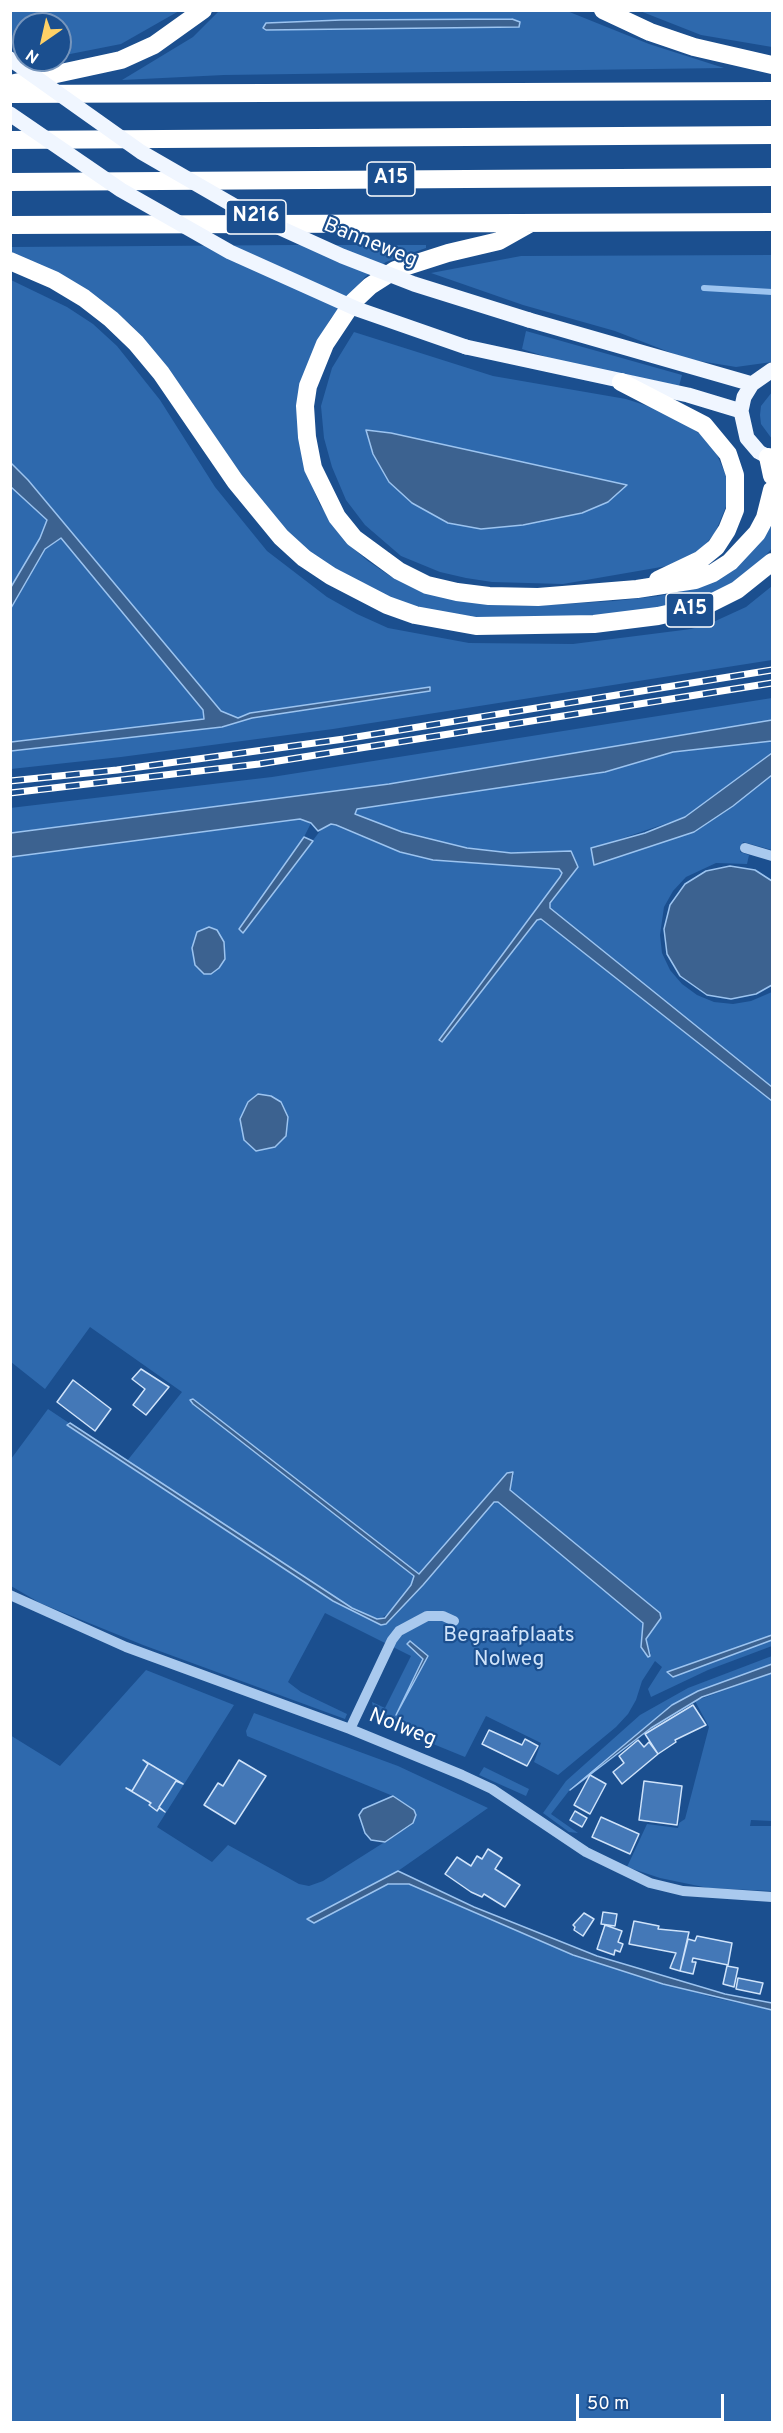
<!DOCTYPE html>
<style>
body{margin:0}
#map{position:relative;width:783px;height:2433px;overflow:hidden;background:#1b4f8f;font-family:Overpass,sans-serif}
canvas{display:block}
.frame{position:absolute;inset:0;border:12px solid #fff;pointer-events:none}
.north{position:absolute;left:12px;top:12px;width:60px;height:60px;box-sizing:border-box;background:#1b4f8f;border:2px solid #7695bc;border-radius:50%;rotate:214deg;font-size:16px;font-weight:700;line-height:24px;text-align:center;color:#fff}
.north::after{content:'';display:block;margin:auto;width:21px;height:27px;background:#ffd166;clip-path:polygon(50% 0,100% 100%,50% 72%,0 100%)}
.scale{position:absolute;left:576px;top:2394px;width:148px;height:27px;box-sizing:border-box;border:3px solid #fff;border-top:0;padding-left:8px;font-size:18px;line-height:21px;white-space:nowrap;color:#fff;-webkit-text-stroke:4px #1b4f8f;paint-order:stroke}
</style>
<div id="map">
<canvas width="783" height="2433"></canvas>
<div class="frame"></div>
<div class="north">N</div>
<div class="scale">50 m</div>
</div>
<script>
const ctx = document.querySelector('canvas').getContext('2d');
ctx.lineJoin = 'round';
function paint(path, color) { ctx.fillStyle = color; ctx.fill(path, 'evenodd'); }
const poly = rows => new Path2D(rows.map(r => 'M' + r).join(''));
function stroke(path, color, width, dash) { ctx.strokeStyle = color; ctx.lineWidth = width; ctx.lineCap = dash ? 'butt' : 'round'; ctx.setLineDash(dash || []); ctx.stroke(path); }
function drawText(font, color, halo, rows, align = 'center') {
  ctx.font = font + ' Overpass,sans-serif'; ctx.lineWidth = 4.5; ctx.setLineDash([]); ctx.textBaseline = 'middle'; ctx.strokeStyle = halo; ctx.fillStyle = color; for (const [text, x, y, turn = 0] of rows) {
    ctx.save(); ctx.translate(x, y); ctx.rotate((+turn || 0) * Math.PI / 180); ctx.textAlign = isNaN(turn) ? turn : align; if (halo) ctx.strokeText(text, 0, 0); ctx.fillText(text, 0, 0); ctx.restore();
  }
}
const green = poly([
 [220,10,567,11,649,44,724,68,224,75,122,80,193,37],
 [10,11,11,10,179,11,121,44,60,56,60,24,24,24,24,50,11,39],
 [640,11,772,11,772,47,701,35],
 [294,245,426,245,426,248,386,262,365,277,331,318,316,344,310,481,320,505,348,544,368,561,390,576,429,593,497,605,529,606,614,601,659,596,700,587,740,564,770,527,772,528,772,548,757,566,714,596,625,615,472,618,422,609,392,599,337,572,297,542,258,500,177,381,131,325,100,299,11,255,11,247],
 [772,255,772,362,736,367,687,359,615,331,523,305,431,273,521,256],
 [11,280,67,307,93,324,117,346,160,400,215,487,267,551,327,597,357,614,388,628,469,643,573,644,691,629,711,623,746,607,772,586,772,660,333,729,121,757,11,769,11,751,222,727,252,718,430,691,430,687,251,713,238,718,221,711,28,480,11,463],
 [526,331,682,375,679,386,562,362,522,349],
 [354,332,493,376,626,399,657,409,681,421,700,434,714,448,728,480,727,504,715,533,703,547,691,556,667,566,563,584,492,582,466,578,440,572,401,556,365,525,346,500,332,467,324,438,321,406,332,368],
 [366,431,391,433,627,485,608,502,582,513,523,525,481,529,448,523,412,503,389,482,373,454],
 [772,392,772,439,761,424,760,415,761,406],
 [10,487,47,520,40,538,11,587],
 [61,538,203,710,204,719,11,742,11,608,45,549],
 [772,698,772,720,389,784,11,833,10,808,272,777],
 [769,740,772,741,772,753,685,817,591,849,595,864,694,832,733,806,772,775,772,850,743,842,740,852,749,855,747,864,716,863,686,877,673,891,664,907,660,935,662,953,670,970,682,984,697,995,714,1002,733,1004,751,1001,772,992,772,1087,551,910,550,904,576,870,571,851,510,853,467,848,402,832,355,814,357,809,605,772,673,752],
 [300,819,311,823,304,837,239,929,243,933,323,827,331,824,400,852,433,860,559,869,562,873,560,877,439,1040,442,1042,537,920,541,919,772,1101,772,1635,672,1671,679,1675,772,1640,772,1646,708,1670,651,1697,648,1689,662,1667,655,1661,642,1681,636,1700,628,1714,616,1727,558,1775,534,1762,541,1743,486,1716,465,1757,384,1724,375,1716,372,1702,385,1708,411,1656,393,1647,396,1642,404,1633,440,1611,422,1613,385,1643,325,1613,288,1682,301,1692,347,1714,345,1719,143,1645,40,1603,11,1586,11,1459,48,1409,69,1423,69,1427,333,1601,381,1625,494,1502,498,1502,643,1623,641,1647,644,1653,651,1654,645,1639,661,1618,660,1613,510,1490,510,1483,514,1475,507,1473,419,1574,191,1400,414,1576,414,1582,388,1614,377,1620,352,1608,127,1461,182,1392,90,1327,45,1389,11,1362,10,857],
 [257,1094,271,1096,244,1140,240,1119,248,1102],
 [772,1656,772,1664,698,1691,672,1705,572,1787,551,1814,578,1833,569,1832,543,1813,566,1781,640,1715,688,1688],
 [146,1670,234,1705,157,1827,212,1862,228,1845,299,1884,309,1886,323,1881,410,1826,416,1815,414,1810,393,1796,247,1736,246,1731,254,1713,398,1766,488,1808,398,1871,314,1923,388,1884,409,1884,573,1955,711,1997,772,2010,772,2422,11,2422,10,1735,60,1766],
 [772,1673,772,1821,751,1820,750,1826,772,1826,772,1891,708,1888,660,1878,627,1867,647,1824,678,1828,679,1823,685,1819,709,1727,695,1701],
 [484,1767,529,1789,526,1796,479,1775]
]);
const water = poly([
 [512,19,520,22,519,27,266,30,263,28,266,23,341,20,512,19],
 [366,430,391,433,627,485,608,502,582,513,523,525,481,529,448,523,412,503,389,482,373,454,366,430],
 [11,463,28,480,221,711,238,718,250,713,430,687,430,691,252,718,222,727,11,751,11,742,204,719,203,710,61,538,45,549,11,608,11,587,40,538,47,520,11,487,11,463],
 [772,720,772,741,673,752,605,772,357,809,355,814,402,832,467,848,511,853,571,851,578,867,550,903,550,908,772,1087,772,1101,541,919,537,920,442,1042,439,1040,560,877,562,873,559,869,433,860,400,852,336,825,331,824,318,831,311,823,300,819,11,857,11,833,389,784,772,720],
 [772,753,772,775,733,806,694,832,594,865,591,848,645,833,685,817,772,753],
 [304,837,313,841,243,933,239,929,304,837],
 [730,866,755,870,772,881,772,985,756,994,731,999,707,995,680,976,667,954,664,929,670,905,685,884,706,871,730,866],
 [209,927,217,930,224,942,225,959,219,968,211,974,204,974,195,965,192,948,197,932,209,927],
 [258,1094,271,1096,281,1102,288,1117,286,1136,275,1147,256,1151,244,1140,240,1119,248,1102,258,1094],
 [193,1399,419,1574,507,1473,513,1472,510,1490,660,1613,661,1618,646,1639,650,1656,648,1657,641,1647,643,1623,498,1502,494,1502,423,1585,386,1624,381,1625,333,1601,67,1425,70,1423,352,1608,377,1619,385,1618,411,1585,414,1576,193,1404,190,1400,193,1399],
 [772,1635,772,1640,673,1677,667,1672,772,1635],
 [410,1641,428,1656,396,1715,423,1659,407,1644,410,1641],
 [772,1664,772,1673,702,1697,651,1728,570,1790,672,1705,698,1691,772,1664],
 [393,1796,414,1810,416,1815,413,1823,385,1842,371,1840,365,1833,359,1815,363,1809,393,1796],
 [398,1871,474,1907,597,1956,725,1994,772,2003,772,2010,663,1984,573,1955,409,1884,388,1884,314,1923,307,1919,398,1871]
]);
const stream = poly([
 [704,288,772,292]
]);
const building = poly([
 [141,1369,169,1387,146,1415,133,1405,145,1389,132,1379,141,1369],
 [73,1380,111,1409,95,1431,57,1402,73,1380],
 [693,1705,706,1725,675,1740,676,1742,658,1754,645,1734,693,1705],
 [489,1730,522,1745,525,1739,538,1746,527,1766,482,1744,489,1730],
 [638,1740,644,1747,649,1742,658,1754,622,1784,613,1772,624,1763,619,1756,638,1740],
 [143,1760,183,1784,176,1781,159,1807,165,1812,159,1808,157,1811,149,1805,151,1803,126,1788,132,1791,148,1764,143,1760],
 [239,1760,266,1776,235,1824,204,1805,218,1783,223,1786,239,1760],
 [590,1775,606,1784,590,1814,574,1805,590,1775],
 [644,1781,682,1786,677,1825,639,1820,644,1781],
 [575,1811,587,1818,582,1827,570,1820,575,1811],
 [601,1817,639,1834,630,1854,592,1837,601,1817],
 [488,1849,502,1858,495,1869,520,1885,505,1907,484,1894,482,1897,471,1892,445,1874,457,1857,471,1866,477,1856,482,1859,488,1849],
 [603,1912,617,1914,615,1926,601,1924,603,1912],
 [584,1913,594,1919,583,1936,574,1930,575,1927,573,1925,584,1913],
 [634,1921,659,1926,658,1929,689,1932,680,1971,670,1968,676,1953,629,1944,634,1921],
 [605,1925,622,1931,618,1942,623,1944,620,1952,615,1950,614,1955,597,1949,605,1925],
 [697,1936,732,1943,728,1965,693,1958,692,1962,696,1962,693,1974,680,1971,688,1939,695,1941,697,1936],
 [727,1966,738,1968,734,1987,723,1984,727,1966],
 [738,1978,763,1983,760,1994,736,1989,738,1978]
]);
const minor = poly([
 [745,848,772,856],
 [10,1595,126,1647,350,1729,462,1775,492,1789,586,1852,650,1883,683,1891,772,1897],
 [350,1729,392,1640,399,1631,427,1616,443,1616,454,1621]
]);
const major = poly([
 [529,320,752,384],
 [466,347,688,395,741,411],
 [772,370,752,384,744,397,741,411,747,438,759,452,772,459]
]);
const highway = poly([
 [603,10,650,32,694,47,772,65],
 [10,84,121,60,154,45,203,10],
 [10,94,772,91],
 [10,140,772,135],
 [10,182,772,177],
 [531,223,499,241,448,253,395,270,370,286,353,302,325,344,308,386,305,406,307,437,313,468,337,517,354,538,399,571,427,585,457,592,489,596,538,597,637,589,695,580,713,573,730,562,757,533,765,518,772,490],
 [10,225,772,222],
 [10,261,54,280,84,298,111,319,136,343,161,373,235,481,281,537,304,558,331,576,387,605,415,615,476,626,594,624,658,616,707,605,737,590,772,562],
 [621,382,704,425,728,454,735,475,735,510,727,530,716,547,700,560,658,580],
 [768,457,772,476]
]);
const rail = poly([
 [10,781,117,770,344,739,772,670],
 [10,793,259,764,772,683]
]);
const majorBridge = poly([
 [10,59,141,152,245,212,342,256,414,284,529,320],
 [10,114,121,190,230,252,357,309,466,347]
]);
const shields = [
 [391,179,48],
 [256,217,60],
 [690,610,48]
];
const shieldNames = [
 ["A15",391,179],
 ["N216",256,217],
 ["A15",690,610]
];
const streetNames = [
 ["Banneweg",370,244,22],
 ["Nolweg",402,1729,22]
];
const parkNames = [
 ["Begraafplaats",509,1637],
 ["Nolweg",509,1661]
];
paint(green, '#2e69ad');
paint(water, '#3c6290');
stroke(water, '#9cc4f0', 1.5);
stroke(stream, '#9cc4f0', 6);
paint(building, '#4478b7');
stroke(building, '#cfe3fa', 1.5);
stroke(minor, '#a9c9ee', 10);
stroke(major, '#f0f6ff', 15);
stroke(highway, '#fff', 18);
stroke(rail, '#fff', 7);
stroke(rail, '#1b4f8f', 4.5, [14]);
stroke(majorBridge, '#f0f6ff', 15);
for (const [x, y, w] of shields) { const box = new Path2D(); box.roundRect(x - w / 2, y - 17, w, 34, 4.5); ctx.fillStyle = '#1b4f8f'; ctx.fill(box); stroke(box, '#fff', 1.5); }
drawText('bold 20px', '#fff', null, shieldNames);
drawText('21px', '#fff', '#1b4f8f', streetNames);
drawText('21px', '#cfe3fa', '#1b4f8f', parkNames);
</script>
